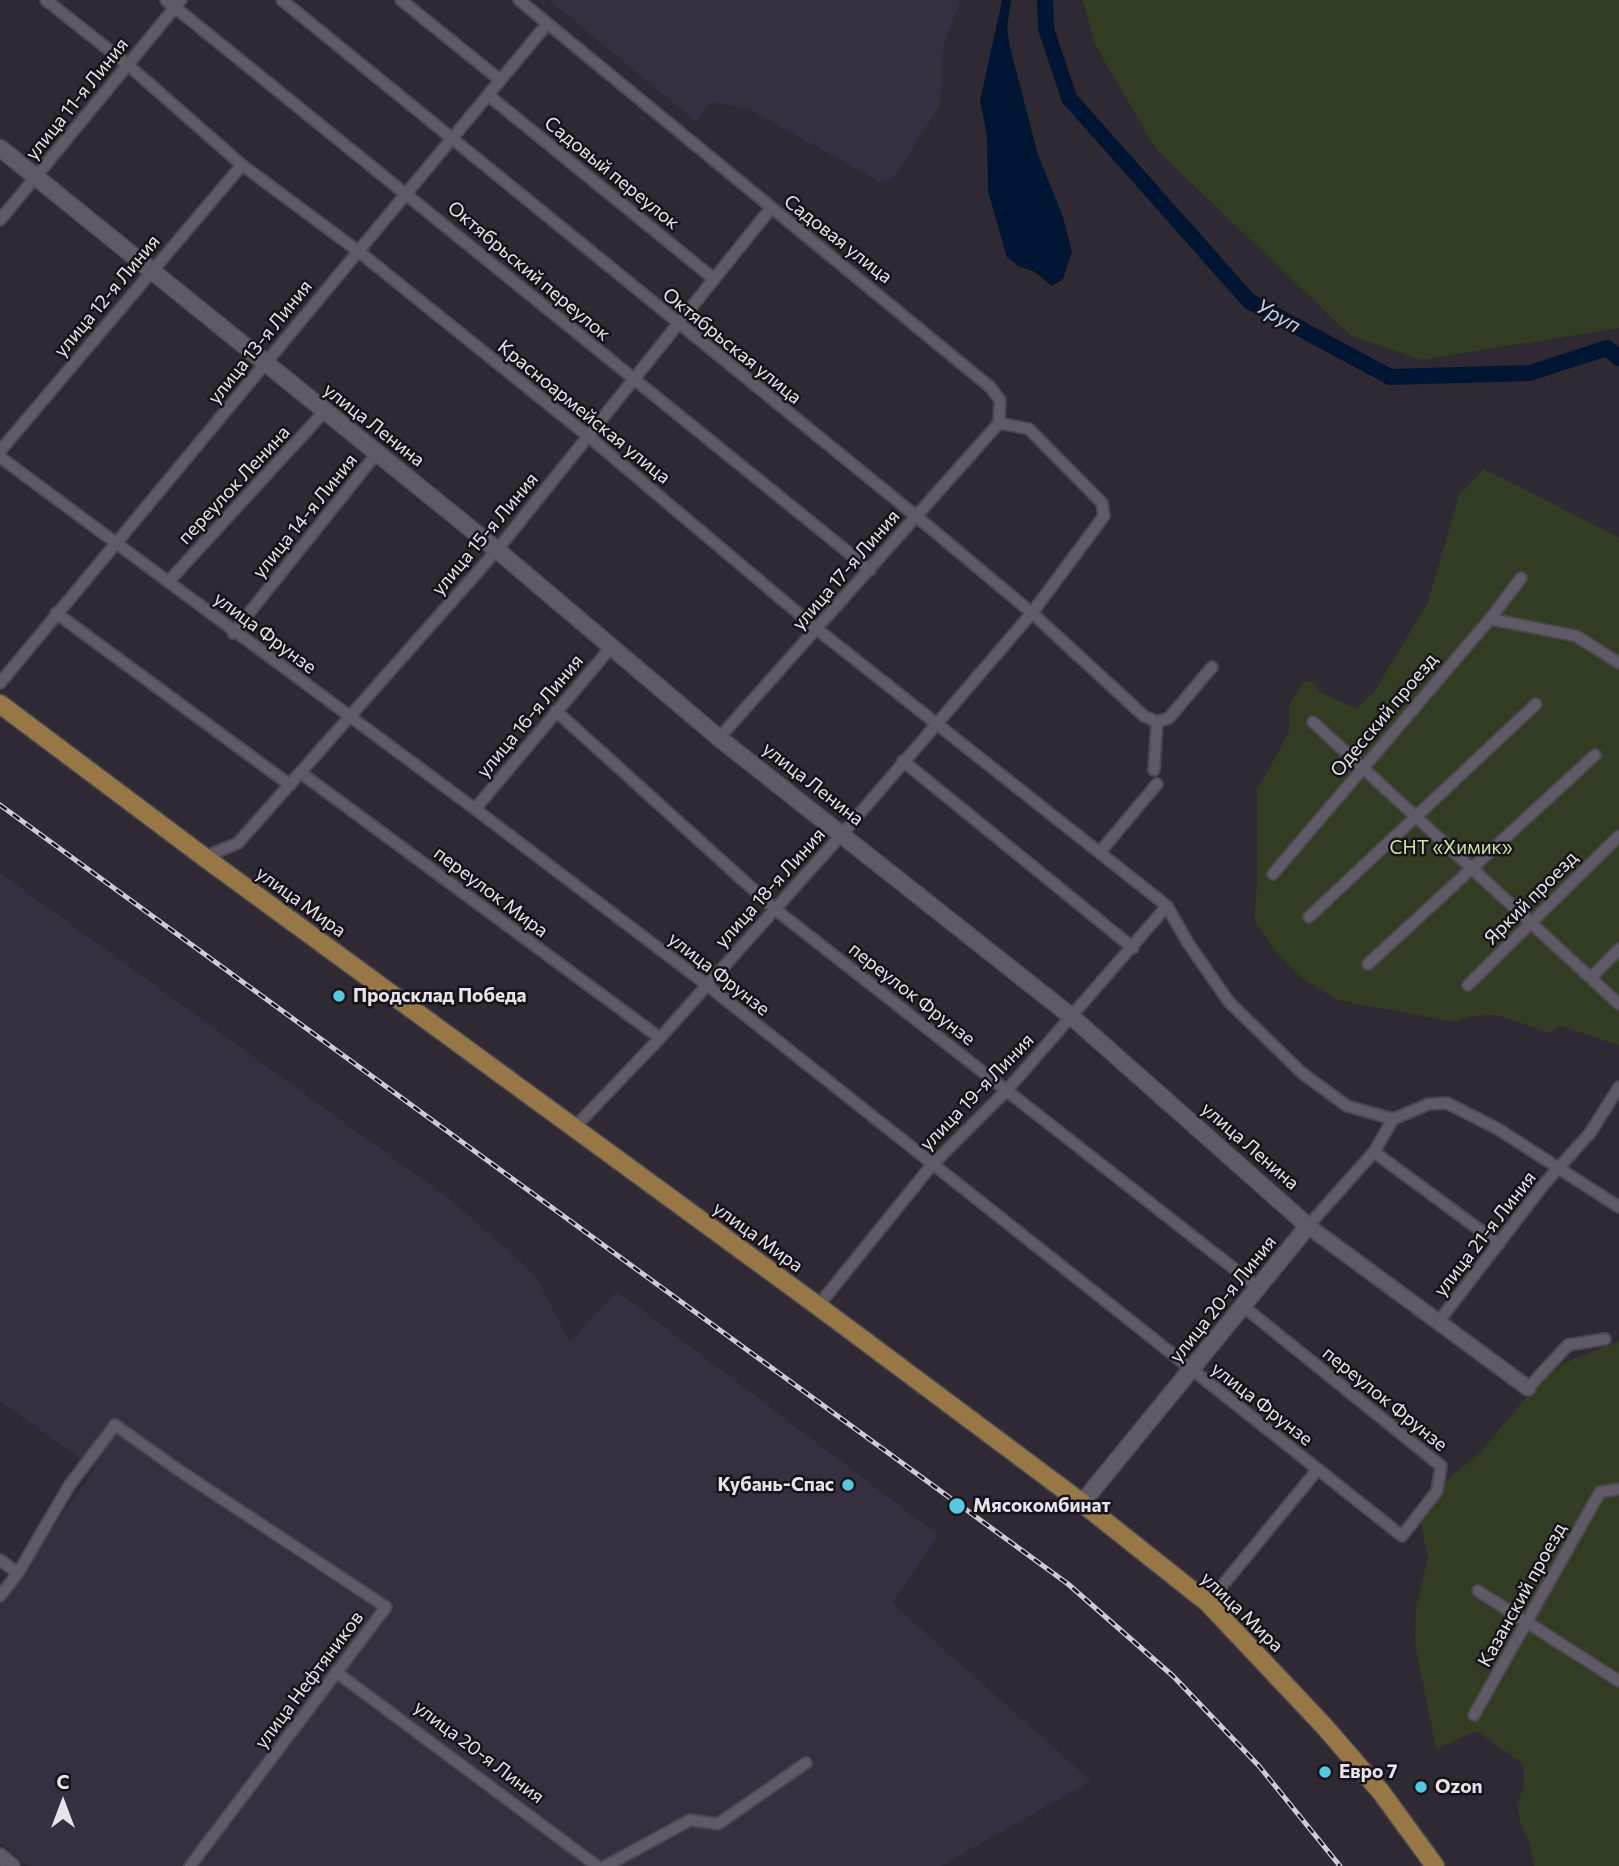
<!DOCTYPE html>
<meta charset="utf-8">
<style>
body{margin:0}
#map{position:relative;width:1619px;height:1866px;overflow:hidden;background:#2e2933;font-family:Commissioner,sans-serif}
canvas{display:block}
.north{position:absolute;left:28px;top:1768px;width:70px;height:70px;-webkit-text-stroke:5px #151317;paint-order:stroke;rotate:0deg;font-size:19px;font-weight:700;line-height:28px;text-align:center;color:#e6e3ea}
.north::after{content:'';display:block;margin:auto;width:24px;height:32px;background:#e6e3ea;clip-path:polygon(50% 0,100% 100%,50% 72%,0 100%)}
</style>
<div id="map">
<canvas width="1619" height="1866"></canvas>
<div class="north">С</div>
</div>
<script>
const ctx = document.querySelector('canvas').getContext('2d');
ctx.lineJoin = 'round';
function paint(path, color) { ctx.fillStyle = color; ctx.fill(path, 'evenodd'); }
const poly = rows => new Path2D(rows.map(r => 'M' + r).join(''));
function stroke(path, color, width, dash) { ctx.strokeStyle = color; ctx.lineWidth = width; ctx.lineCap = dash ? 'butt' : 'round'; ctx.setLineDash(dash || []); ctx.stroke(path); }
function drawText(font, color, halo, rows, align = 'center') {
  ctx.font = font + ' Commissioner,sans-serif'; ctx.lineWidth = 5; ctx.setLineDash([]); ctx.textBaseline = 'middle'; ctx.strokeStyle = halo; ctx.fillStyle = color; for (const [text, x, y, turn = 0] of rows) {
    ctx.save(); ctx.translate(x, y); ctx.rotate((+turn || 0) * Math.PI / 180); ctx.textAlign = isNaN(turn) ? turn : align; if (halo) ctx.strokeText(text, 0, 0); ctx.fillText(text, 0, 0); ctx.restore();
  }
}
const industrial = poly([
 [549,0,961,0,943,46,940,105,892,180,878,181,749,109,711,102,696,122],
 [0,873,451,1200,535,1275,570,1342,617,1291,938,1535,892,1603,1091,1781,941,1866,28,1866,0,1843,0,1601,95,1469,0,1401]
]);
const green = poly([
 [1083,0,1619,0,1619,328,1421,360,1351,336,1156,149,1095,45],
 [1484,469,1619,537,1619,1045,1560,1026,1549,1033,1497,1015,1473,1016,1455,1022,1337,1000,1299,976,1272,947,1254,920,1257,880,1257,790,1289,732,1290,704,1303,682,1314,682,1319,691,1356,709,1374,692,1428,602,1459,495],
 [1619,1341,1619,1866,1534,1866,1529,1840,1520,1823,1518,1807,1524,1784,1523,1764,1477,1731,1436,1749,1415,1643,1416,1608,1428,1558,1420,1520,1450,1477,1480,1453,1532,1390,1561,1364]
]);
const water = poly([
 [1002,0,1011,0,1007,28,1010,47,1038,155,1063,217,1072,252,1063,279,1052,286,1035,272,1018,266,1007,257,988,191,987,135,980,101]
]);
const river = poly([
 [1045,0,1046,29,1069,98,1249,301,1390,377,1530,373,1607,348,1619,358]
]);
const minor = poly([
 [46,0,128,65,242,165,358,251,588,436,818,630,1167,906,1188,943,1229,1002,1302,1073,1347,1106,1393,1119,1429,1104,1447,1103,1498,1129,1619,1207],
 [166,0,870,570],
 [282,0,916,516,1032,613,1144,716,1157,722,1169,718,1212,667],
 [401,0,500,80],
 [519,0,990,387,1000,400,999,423,1029,429,1102,503,1104,516,1032,613,843,833,660,1038,574,1128],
 [488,95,714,279],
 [0,220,181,0],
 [0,451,242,165],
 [0,457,475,809,707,985,1402,1536,1437,1491,1441,1466,1244,1307],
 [169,581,324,412],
 [56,613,290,785],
 [1490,619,1576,636,1619,663],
 [233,633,377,453],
 [0,683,547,24],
 [556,711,776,910,1260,1289],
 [1313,722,1619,1004],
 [719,738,999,423],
 [903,761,1133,948],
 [1154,770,1157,722],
 [301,773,660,1038],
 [475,809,612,646],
 [1100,852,1157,784],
 [204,857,238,843,497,550,771,208],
 [1273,874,1490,619,1521,578],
 [1309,917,1536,704],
 [1368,964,1595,755],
 [1591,978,1619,949],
 [1468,985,1619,836],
 [1374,1152,1499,1244],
 [1308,1226,1374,1152,1393,1119],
 [818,1306,931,1166,1008,1089,1167,906],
 [1439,1321,1545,1183,1590,1133,1619,1087],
 [1528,1388,1568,1345,1605,1339],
 [0,1560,18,1573],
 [1478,1591,1619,1681],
 [0,1596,18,1573,69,1486,115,1425,180,1471,386,1607,190,1866],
 [1208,1603,1318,1469],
 [336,1672,597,1866],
 [1474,1715,1600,1492,1619,1489],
 [606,1866,690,1820,718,1824,806,1763]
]);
const tertiary = poly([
 [1308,1226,1528,1388],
 [0,1856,12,1866]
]);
const secondary = poly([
 [0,148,497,550,719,738,1072,1017,1308,1226,1082,1503]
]);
const primary = poly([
 [0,704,204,857,818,1306,1082,1503,1208,1603,1324,1726,1381,1792,1435,1866]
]);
const rail = poly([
 [0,805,1068,1584,1173,1676,1259,1766,1340,1866]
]);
const markers = [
 [339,996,7,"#55cadf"],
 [848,1485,7,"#55cadf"],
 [957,1506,9,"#55cadf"],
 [1325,1772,7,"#55cadf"],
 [1421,1787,7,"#55cadf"]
];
const streetNames = [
 ["улица 11-я Линия",77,99,-51],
 ["Садовый переулок",612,173,39],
 ["Садовая улица",838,239,38],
 ["Октябрьский переулок",529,271,40],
 ["улица 12-я Линия",107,296,-50],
 ["улица 13-я Линия",260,342,-51],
 ["Октябрьская улица",732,346,39],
 ["Красноармейская улица",584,412,39],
 ["улица Ленина",374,425,38],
 ["переулок Ленина",234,485,-47],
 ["улица 14-я Линия",305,516,-51],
 ["улица 15-я Линия",485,534,-50],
 ["улица 17-я Линия",846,570,-49],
 ["улица Фрунзе",265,633,37],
 ["Одесский проезд",1384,715,-50],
 ["улица 16-я Линия",530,716,-50],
 ["улица Ленина",813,784,38],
 ["улица 18-я Линия",770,888,-48],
 ["переулок Мира",491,892,37],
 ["Яркий проезд",1531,898,-45],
 ["улица Мира",301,902,36],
 ["улица Фрунзе",719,974,38],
 ["переулок Фрунзе",912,994,38],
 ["улица 19-я Линия",977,1092,-46],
 ["улица Ленина",1250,1146,41],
 ["улица 21-я Линия",1485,1234,-52],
 ["улица Мира",758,1237,36],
 ["улица 20-я Линия",1223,1299,-51],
 ["переулок Фрунзе",1385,1399,39],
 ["улица Фрунзе",1262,1404,38],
 ["Казанский проезд",1522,1595,-61],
 ["улица Мира",1242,1612,44],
 ["улица Нефтяников",309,1680,-53],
 ["улица 20-я Линия",479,1752,37]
];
const parkNames = [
 ["СНТ «Химик»",1451,848]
];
const poiNames = [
 ["Продсклад Победа",353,996],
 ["Кубань-Спас",834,1485,"right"],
 ["Мясокомбинат",973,1506],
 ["Евро 7",1339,1772],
 ["Ozon",1435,1787]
];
const waterNames = [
 ["Уруп",1278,316,29]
];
paint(industrial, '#362f3f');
paint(green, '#323c22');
paint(water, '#001532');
stroke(river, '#001532', 16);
stroke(minor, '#4c4851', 14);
stroke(tertiary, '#4c4851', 18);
stroke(secondary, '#4c4851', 19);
stroke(primary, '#4c4851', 21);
stroke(minor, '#5f5a66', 10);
stroke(tertiary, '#5f5a66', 14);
stroke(secondary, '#5f5a66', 16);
stroke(primary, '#977746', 18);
stroke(rail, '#cecbd2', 5);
stroke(rail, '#151317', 2.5, [8]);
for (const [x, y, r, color] of markers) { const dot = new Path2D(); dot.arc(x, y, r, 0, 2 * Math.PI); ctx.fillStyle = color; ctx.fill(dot); stroke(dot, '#151317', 2.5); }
drawText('19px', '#e6e3ea', '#151317', streetNames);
drawText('19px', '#cbe7a2', '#151317', parkNames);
drawText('bold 19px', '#e6e3ea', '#151317', poiNames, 'left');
drawText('italic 21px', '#b5d1f3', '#151317', waterNames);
</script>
